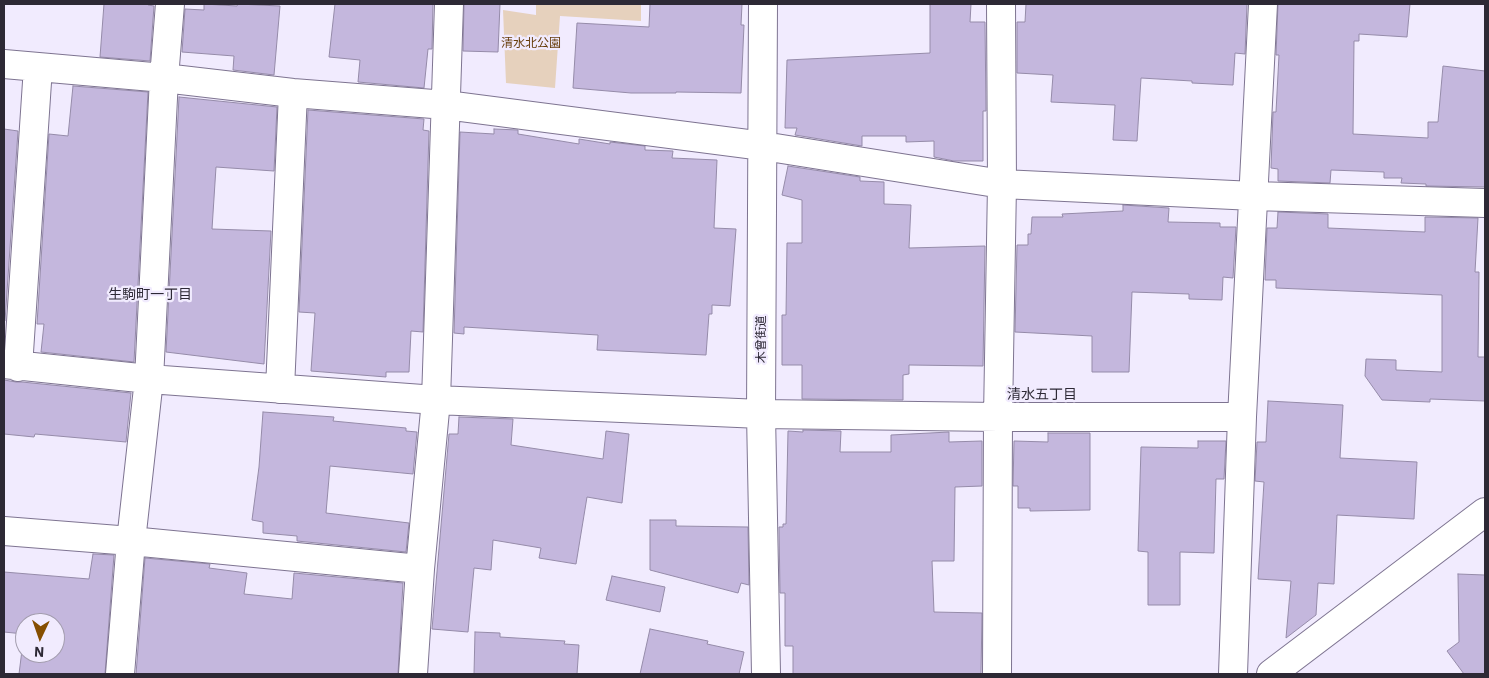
<!DOCTYPE html>
<meta charset="utf-8">
<style>
body{margin:0}
#map{position:relative;width:1489px;height:678px;overflow:hidden;background:#f1ebfe;font-family:"IBM Plex Sans",sans-serif}
canvas{display:block}
.frame{position:absolute;inset:0;border:5px solid #2d2935;pointer-events:none}
.north{position:absolute;left:15px;top:613px;width:50px;height:50px;box-sizing:border-box;background:#f1ebfe;border:1px solid #a39dae;border-radius:50%;rotate:183deg;font-size:14px;font-weight:700;line-height:20px;text-align:center;color:#2d2935}
.north::after{content:'';display:block;margin:auto;width:18px;height:22px;background:#864e00;clip-path:polygon(50% 0,100% 100%,50% 72%,0 100%)}
</style>
<div id="map">
<canvas width="1489" height="678"></canvas>
<div class="frame"></div>
<div class="north">N</div>
</div>
<script>
const ctx = document.querySelector('canvas').getContext('2d');
ctx.lineJoin = 'round';
function paint(path, color) { ctx.fillStyle = color; ctx.fill(path, 'evenodd'); }
const poly = rows => new Path2D(rows.map(r => 'M' + r).join(''));
function stroke(path, color, width, dash) { ctx.strokeStyle = color; ctx.lineWidth = width; ctx.lineCap = dash ? 'butt' : 'round'; ctx.setLineDash(dash || []); ctx.stroke(path); }
function drawText(font, color, halo, rows, align = 'center') {
  ctx.font = font + ' "IBM Plex Sans","Noto Sans JP",sans-serif'; ctx.lineWidth = 4.5; ctx.setLineDash([]); ctx.textBaseline = 'middle'; ctx.strokeStyle = halo; ctx.fillStyle = color; for (const [text, x, y, turn = 0] of rows) {
    ctx.save(); ctx.translate(x, y); ctx.rotate((+turn || 0) * Math.PI / 180); ctx.textAlign = isNaN(turn) ? turn : align; if (halo) ctx.strokeText(text, 0, 0); ctx.fillText(text, 0, 0); ctx.restore();
  }
}
const green = poly([
 [536,4,641,4,641,21,560,16,555,88,506,83,503,10,536,15]
]);
const building = poly([
 [104,4,148,4,148,5,154,6,150,61,100,57,104,4],
 [204,4,237,6,238,4,280,6,274,75,233,70,234,56,182,52,185,9,204,10,204,4],
 [335,4,433,4,432,49,428,49,424,88,358,82,360,60,329,57,335,4],
 [464,4,500,4,498,52,463,51,464,4],
 [650,4,742,4,741,25,744,25,741,93,676,92,676,93,631,93,573,88,577,23,649,27,650,4],
 [930,4,971,4,970,22,985,22,986,111,983,111,983,161,954,161,934,157,934,141,906,142,906,136,862,136,862,146,795,135,797,128,785,128,787,60,930,53,930,4],
 [1026,4,1247,4,1245,54,1235,53,1233,85,1192,83,1192,81,1141,78,1137,141,1113,140,1115,105,1051,102,1053,75,1017,73,1017,22,1025,22,1026,4],
 [1278,4,1410,4,1407,37,1359,34,1359,41,1354,41,1353,134,1428,138,1428,122,1438,122,1443,66,1485,71,1485,187,1426,186,1426,184,1401,183,1402,178,1384,178,1384,172,1331,170,1330,183,1278,181,1278,169,1271,168,1273,112,1276,112,1279,55,1276,55,1278,4],
 [73,86,148,92,134,362,41,352,44,324,37,324,49,134,68,136,73,86],
 [179,97,277,107,274,171,216,167,212,229,271,231,264,364,166,352,179,97],
 [308,110,424,119,423,130,429,131,423,332,411,331,409,372,386,372,386,377,311,371,315,313,299,312,308,110],
 [4,129,18,131,5,321,4,320,4,129],
 [494,129,518,130,518,134,579,144,579,139,610,144,610,142,645,146,645,150,673,151,672,158,717,160,714,228,736,229,730,306,712,305,712,314,709,314,706,355,597,350,598,335,464,327,464,334,454,333,460,132,494,134,494,129],
 [788,166,860,177,860,181,884,182,884,204,911,205,909,248,985,246,983,366,909,365,909,374,903,375,903,400,802,399,802,365,782,365,782,315,786,315,787,243,802,243,802,200,782,195,788,166],
 [1123,205,1169,208,1168,222,1220,223,1220,227,1236,227,1233,278,1223,277,1222,300,1189,299,1189,294,1132,292,1129,372,1092,372,1092,336,1015,332,1017,245,1028,245,1028,234,1031,234,1032,217,1063,217,1062,214,1123,211,1123,205],
 [1278,212,1328,214,1328,228,1425,232,1425,217,1478,218,1475,272,1479,272,1478,357,1485,357,1485,401,1430,399,1430,402,1382,400,1365,376,1366,359,1396,360,1396,370,1442,372,1442,295,1276,288,1276,280,1265,280,1267,228,1277,228,1278,212],
 [4,380,16,382,22,382,131,393,126,442,35,434,34,437,4,434,4,380],
 [1268,401,1343,405,1340,458,1417,462,1414,519,1337,515,1334,584,1318,583,1316,615,1286,638,1291,581,1258,579,1264,482,1255,481,1257,442,1266,442,1268,401],
 [263,412,334,417,333,421,406,428,406,431,417,432,413,474,330,466,326,513,409,523,406,552,297,541,297,536,263,533,263,522,252,520,259,467,263,412],
 [459,417,513,419,511,445,603,459,606,431,629,434,622,503,587,497,576,564,539,558,541,548,493,540,491,570,474,568,468,632,432,629,449,434,458,434,459,417],
 [803,430,841,431,840,452,891,452,891,435,949,432,949,442,982,441,982,486,955,487,954,561,932,561,934,612,982,613,981,674,793,674,793,646,785,646,785,593,780,593,779,527,783,527,783,524,786,524,788,431,803,432,803,430],
 [1048,433,1090,433,1090,510,1030,511,1030,508,1018,508,1018,486,1013,486,1014,441,1048,442,1048,433],
 [1198,441,1226,441,1224,479,1216,479,1214,553,1180,552,1180,605,1148,605,1148,552,1138,551,1141,447,1198,448,1198,441],
 [650,520,676,520,676,526,748,527,749,585,741,583,738,593,650,570,650,520],
 [93,554,114,555,105,674,19,674,24,634,4,632,4,572,89,579,93,554],
 [25,623,55,623,55,653,25,653,25,623],
 [145,558,210,564,209,568,247,573,244,594,292,599,294,573,403,583,398,674,136,674,145,558],
 [1458,574,1485,575,1485,674,1464,674,1447,651,1459,642,1458,574],
 [612,576,665,587,660,612,606,600,612,576],
 [650,629,708,641,707,644,744,652,739,674,640,674,650,629],
 [475,632,500,633,500,637,565,641,564,644,579,645,577,674,474,674,475,632]
]);
const minor = poly([
 [763,4,761,414,766,674],
 [4,64,164,78,293,93,446,105,763,146,1002,184,1254,196,1485,203],
 [4,364,149,379,436,400,761,414,998,417,1242,417],
 [18,367,38,67],
 [280,389,293,93],
 [4,531,131,541,420,569],
 [120,674,131,541,149,379,164,78,170,4],
 [413,674,420,569,436,400,449,4],
 [997,674,998,417,1002,184,1001,4],
 [1233,674,1242,417,1263,4],
 [1271,674,1485,512]
]);
const parkNames = [
 ["清水北公園",531,44]
];
const streetNames = [
 ["木曾街道",762,339,-90]
];
const neighbourhoodNames = [
 ["生駒町一丁目",150,295],
 ["清水五丁目",1042,395]
];
paint(green, '#e6d1bd');
paint(building, '#c4b7dd');
stroke(building, '#958ba9', 1);
stroke(minor, '#7e7491', 30);
stroke(minor, '#fff', 28);
drawText('12px', '#663c0a', '#f1ebfe', parkNames);
drawText('12px', '#2d2935', '#f1ebfe', streetNames);
drawText('14px', '#2d2935', '#f1ebfe', neighbourhoodNames);
</script>
